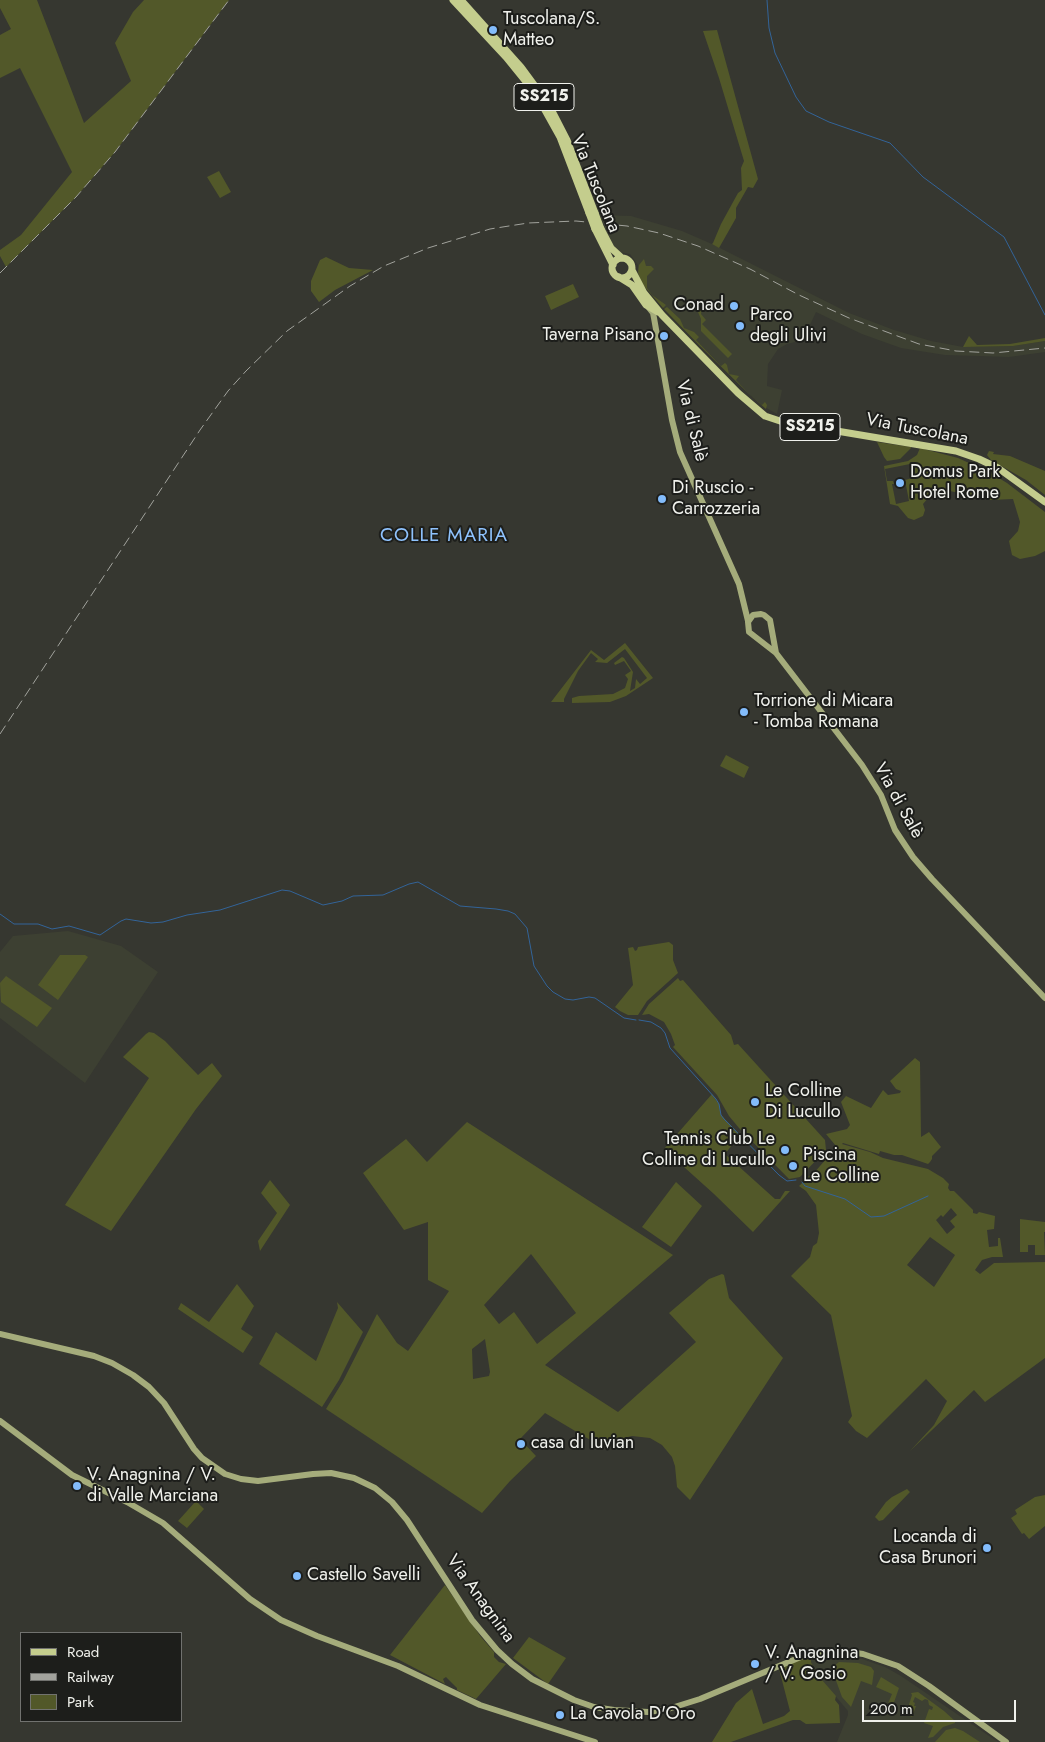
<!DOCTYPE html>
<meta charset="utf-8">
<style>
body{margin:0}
#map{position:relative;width:1045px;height:1742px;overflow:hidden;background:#363730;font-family:Jost,sans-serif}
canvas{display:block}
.legend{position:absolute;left:20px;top:1632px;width:162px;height:90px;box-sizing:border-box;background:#1d1e1b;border:1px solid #71726f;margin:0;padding:6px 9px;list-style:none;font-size:15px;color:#f0f1ec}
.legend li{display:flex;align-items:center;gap:10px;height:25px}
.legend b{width:25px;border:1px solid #71726f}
.scale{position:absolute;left:862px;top:1700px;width:154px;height:22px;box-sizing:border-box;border:2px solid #f0f1ec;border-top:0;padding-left:6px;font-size:15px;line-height:18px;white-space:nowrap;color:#f0f1ec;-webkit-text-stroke:4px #1d1e1b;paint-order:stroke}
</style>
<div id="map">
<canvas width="1045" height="1742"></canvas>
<ul class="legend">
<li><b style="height:6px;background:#c4cd8d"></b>Road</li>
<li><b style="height:6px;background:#a2a39d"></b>Railway</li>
<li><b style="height:14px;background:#525829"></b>Park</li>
</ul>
<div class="scale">200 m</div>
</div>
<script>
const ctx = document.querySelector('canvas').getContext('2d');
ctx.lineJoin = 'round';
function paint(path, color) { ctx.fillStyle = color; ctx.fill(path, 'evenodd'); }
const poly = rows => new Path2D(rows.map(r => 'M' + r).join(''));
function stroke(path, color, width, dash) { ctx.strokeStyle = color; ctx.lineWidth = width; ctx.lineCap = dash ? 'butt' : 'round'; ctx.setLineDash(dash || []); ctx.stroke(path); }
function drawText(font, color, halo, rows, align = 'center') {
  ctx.font = font + ' Jost,sans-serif'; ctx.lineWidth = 4; ctx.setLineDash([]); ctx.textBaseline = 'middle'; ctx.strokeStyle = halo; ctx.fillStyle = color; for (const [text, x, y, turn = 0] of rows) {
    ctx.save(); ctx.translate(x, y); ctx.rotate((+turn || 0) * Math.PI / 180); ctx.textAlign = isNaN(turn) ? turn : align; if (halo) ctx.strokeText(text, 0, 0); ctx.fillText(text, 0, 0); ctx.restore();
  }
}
const built = poly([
 [600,215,631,216,682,231,712,244,849,313,894,330,931,341,963,347,1013,346,1045,341,1045,352,1009,357,979,356,945,355,901,348,862,334,816,312,803,340,787,344,778,349,768,364,767,386,782,390,777,414,763,406,750,395,657,301,644,286,638,273,638,265,630,254,619,252,614,247,606,231],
 [68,931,121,946,158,972,85,1083,0,1018,0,952,13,936],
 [826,1655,862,1659,885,1667,901,1676,998,1742,837,1742,848,1715,848,1711,816,1673,811,1662,811,1656]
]);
const green = poly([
 [0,0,37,0,84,123,131,81,115,43,133,12,144,0,229,0,115,152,76,197,6,267,0,256,0,250,21,235,72,172,20,68,0,78,0,35,11,29,0,8],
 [717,30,758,179,753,188,748,187,736,208,736,218,719,248,712,244,713,243,721,224,738,193,742,190,741,168,744,161,719,78,703,31],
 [219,171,231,192,220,198,207,177],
 [326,257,349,268,373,270,335,290,319,302,311,291,311,281,320,260],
 [644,259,646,266,651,266,654,269,647,276,647,288,652,295,666,305,663,308,644,286,640,278,638,273,639,265],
 [573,284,579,297,551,310,545,296],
 [667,307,680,319,684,328,694,332,699,337,696,340,721,366,725,363,727,365,729,374,739,376,736,380,750,395,762,405,765,402,767,405,766,409,750,395,700,346,664,309],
 [702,309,701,314,706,320,702,324,732,354,728,358,701,331,701,319,698,312],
 [969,336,977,345,1010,344,1045,338,1045,341,1013,346,963,347],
 [877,442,911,447,911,448,900,459,887,461,884,457],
 [920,448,958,458,989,472,1007,483,1045,512,1045,551,1035,556,1020,559,1012,555,1009,541,1018,531,1020,522,1013,499,991,500,950,491,929,497,923,504,925,510,923,516,914,520,908,518,898,506,890,504,884,466,908,461,917,455],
 [910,464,912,478,905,480,909,501,896,504,892,484,894,484,893,481,887,481,885,469],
 [989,451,994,452,993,454,1010,456,1045,471,1045,495,1026,480,991,460,987,455],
 [625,643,653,678,626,696,610,702,572,703,572,698,579,696,613,694,625,688,628,679,625,675,631,671,624,661,615,665,614,663,622,657,624,658,633,672,630,691,635,688,636,679,640,684,647,678,625,649,607,663,595,662,598,659,591,653,578,671,564,699,564,702,551,702,591,650,604,660],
 [726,755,749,767,744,778,720,766],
 [669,942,673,945,673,960,678,973,647,1001,638,1015,628,1015,620,1011,615,1007,633,985,628,948,633,947,635,951,637,950,638,947],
 [60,955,85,955,88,957,58,1000,38,985],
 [6,976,52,1008,37,1027,1,1002,0,983],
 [678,978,680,981,683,980,731,1035,734,1045,738,1044,825,1140,826,1150,800,1177,789,1179,739,1128,729,1116,717,1095,673,1047,675,1045,671,1034,664,1022,649,1014,642,1015,649,1004],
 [149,1032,154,1033,165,1041,198,1075,212,1063,222,1076,196,1109,111,1231,65,1205,149,1078,123,1057,146,1034],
 [915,1058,920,1062,921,1137,929,1132,941,1147,932,1156,932,1159,930,1162,928,1164,902,1155,894,1155,880,1151,879,1154,843,1143,842,1144,870,1152,883,1158,928,1169,943,1178,949,1184,948,1188,950,1191,954,1191,973,1210,973,1213,977,1214,979,1212,995,1216,994,1229,987,1230,989,1247,998,1246,998,1238,1000,1238,1003,1257,992,1257,982,1260,975,1270,980,1274,994,1263,1045,1262,1045,1358,985,1402,974,1390,910,1451,934,1425,947,1401,926,1379,867,1438,856,1431,848,1422,852,1416,831,1315,791,1276,810,1257,813,1246,817,1243,819,1233,816,1205,806,1191,799,1186,811,1174,813,1174,827,1158,831,1159,833,1156,836,1146,826,1134,847,1129,850,1125,841,1102,846,1096,871,1108,883,1090,888,1095,900,1093,901,1091,896,1089,890,1081],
 [951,1208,957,1215,950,1221,955,1227,947,1234,936,1220,941,1215,943,1217],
 [930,1237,955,1255,934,1287,907,1265],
 [712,1094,719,1104,721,1115,742,1137,738,1141,736,1140,725,1154,775,1199,780,1199,785,1191,790,1191,753,1232,714,1194,664,1149],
 [467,1122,673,1255,545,1365,618,1412,696,1342,669,1313,709,1279,722,1274,724,1275,729,1298,783,1358,690,1500,677,1487,675,1466,672,1457,662,1445,650,1438,632,1436,619,1439,602,1447,545,1413,520,1439,536,1456,510,1481,482,1513,326,1409,343,1381,377,1314,397,1343,408,1351,449,1291,428,1280,428,1222,404,1230,363,1173,406,1139,427,1162],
 [531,1254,576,1313,537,1344,514,1312,499,1324,484,1305],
 [485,1339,490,1372,489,1376,473,1379,472,1349],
 [270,1180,290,1205,260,1251,258,1241,277,1213,261,1193],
 [676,1182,702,1206,671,1247,642,1227],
 [1020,1219,1045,1222,1045,1232,1044,1232,1045,1255,1035,1255,1035,1245,1028,1245,1028,1252,1020,1252],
 [237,1284,254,1306,241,1329,253,1337,243,1353,178,1309,181,1303,209,1322],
 [337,1302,363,1332,339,1380,322,1407,259,1364,276,1332,316,1361,338,1308],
 [907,1489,910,1492,883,1520,879,1521,875,1517,886,1502,892,1497],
 [1045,1495,1045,1526,1029,1539,1024,1533,1022,1534,1011,1518,1017,1514,1015,1510,1035,1497],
 [196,1501,204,1509,187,1528,178,1521],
 [445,1585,481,1637,494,1652,494,1657,499,1662,506,1664,476,1699,457,1690,457,1688,446,1677,443,1679,445,1684,390,1655],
 [529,1637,566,1658,548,1684,513,1658],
 [811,1656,811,1662,816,1673,836,1696,835,1700,839,1705,840,1723,806,1724,800,1720,793,1720,731,1742,712,1742,736,1703,752,1689,763,1724,784,1716,790,1711,779,1669,789,1664],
 [839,1662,858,1663,871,1667,874,1671,872,1685,861,1681,851,1707,842,1697,834,1675,834,1666],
 [881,1677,899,1688,892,1708,887,1706,892,1694,876,1687],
 [918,1692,944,1711,955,1721,955,1723,943,1727,933,1737,928,1738,933,1726,924,1723,929,1709,932,1710,933,1707,929,1705,928,1700,925,1699,922,1701,915,1697,913,1702,915,1703,914,1706,916,1706,912,1717,906,1714,912,1695,911,1693],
 [955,1728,963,1731,980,1742,935,1742,946,1730]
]);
const stream = poly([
 [767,0,769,28,775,53,796,97,806,111,829,122,890,143,923,177,1004,237,1045,315],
 [0,914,14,924,38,924,52,929,69,926,100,935,121,921,126,919,151,923,163,922,187,915,220,910,282,890,290,891,323,905,342,901,353,896,383,895,409,884,418,882,460,906,496,909,508,911,515,914,527,928,534,966,547,986,553,992,565,999,573,1000,589,997,595,998,624,1018,636,1020],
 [639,1020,651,1022,661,1028,665,1033,670,1048,716,1099,719,1104,721,1115,724,1119,779,1175,787,1181,796,1180],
 [802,1182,805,1186,845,1199,871,1217,884,1216,928,1196]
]);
const secondary = poly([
 [649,308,653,313,654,318,672,420,680,452,739,584,748,621],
 [776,653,770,620,764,615,761,614,753,615,748,622,749,632,776,653,862,765,881,795,895,830,913,857,932,879,1045,998],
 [0,1334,94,1356,112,1363,133,1375,149,1387,164,1403,194,1449,202,1458,225,1474,241,1479,258,1481,313,1474,331,1473,354,1478,375,1488,392,1502,407,1520,472,1620,497,1650,512,1664,532,1679,574,1700,594,1707,614,1710,648,1712,668,1709,700,1699,808,1654,842,1651,863,1654,898,1666,929,1686,1006,1742],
 [0,1421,72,1475,127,1502,163,1523,250,1599,281,1620,317,1636,398,1666,480,1705,595,1742]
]);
const primary = poly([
 [453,0,506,57,536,94,560,137,589,213],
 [461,0,521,67,549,105,567,140,595,213],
 [595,229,613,265],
 [601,229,611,248,622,258],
 '612 268a10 10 0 1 1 20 0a10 10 0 1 1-20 0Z',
 [632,270,644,293,662,315,738,393,765,416,783,422,956,451,979,459,998,468,1045,502],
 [619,277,632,285,646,305,658,312]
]);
const rail = poly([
 [0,273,76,197,115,152,229,0],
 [0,734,200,430,228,391,246,371,287,331,350,286,384,266,428,248,490,229,528,223,576,221,627,226,659,233,698,246,750,269,799,295,849,318,919,344,956,351,993,353,1045,348]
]);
const primaryBridge = poly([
 [589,213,595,229],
 [595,213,601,229]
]);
const markers = [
 [493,30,5,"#83bcfb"],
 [734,306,5,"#83bcfb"],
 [740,326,5,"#83bcfb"],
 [664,336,5,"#83bcfb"],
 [900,483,5,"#83bcfb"],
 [662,499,5,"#83bcfb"],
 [744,712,5,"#83bcfb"],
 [755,1102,5,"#83bcfb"],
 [785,1150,5,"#83bcfb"],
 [793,1166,5,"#83bcfb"],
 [521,1444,5,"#83bcfb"],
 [77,1486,5,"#83bcfb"],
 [987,1548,5,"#83bcfb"],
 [297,1576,5,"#83bcfb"],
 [755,1664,5,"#83bcfb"],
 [560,1715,5,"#83bcfb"]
];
const shields = [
 [544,97,60],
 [810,427,60]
];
const shieldNames = [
 ["SS215",544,97],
 ["SS215",810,427]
];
const poiNames = [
 ["Tuscolana/S.",503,20],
 ["Matteo",503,41],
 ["Conad",724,306,"right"],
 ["Parco",750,316],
 ["degli Ulivi",750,337],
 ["Taverna Pisano",654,336,"right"],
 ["Domus Park",910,473],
 ["Hotel Rome",910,494],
 ["Di Ruscio -",672,489],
 ["Carrozzeria",672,510],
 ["Torrione di Micara",754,702],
 ["- Tomba Romana",754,723],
 ["Le Colline",765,1092],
 ["Di Lucullo",765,1113],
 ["Tennis Club Le",775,1140,"right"],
 ["Colline di Lucullo",775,1161,"right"],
 ["Piscina",803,1156],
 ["Le Colline",803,1177],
 ["casa di luvian",531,1444],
 ["V. Anagnina / V.",87,1476],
 ["di Valle Marciana",87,1497],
 ["Locanda di",977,1538,"right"],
 ["Casa Brunori",977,1559,"right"],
 ["Castello Savelli",307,1576],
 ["V. Anagnina",765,1654],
 ["/ V. Gosio",765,1675],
 ["La Cavola D'Oro",570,1715]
];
const streetNames = [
 ["Via Tuscolana",595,184,68],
 ["Via di Salè",691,421,76],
 ["Via Tuscolana",917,430,11],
 ["Via di Salè",898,801,61],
 ["Via Anagnina",480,1599,54]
];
const neighbourhoodNames = [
 ["COLLE MARIA",444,536]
];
paint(built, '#3d4032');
paint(green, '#525829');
stroke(stream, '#336499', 1);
stroke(secondary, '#a5ac7b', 6);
stroke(primary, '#c4cd8d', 7);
stroke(rail, '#a2a39d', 1, [10, 5]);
stroke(primaryBridge, '#c4cd8d', 7);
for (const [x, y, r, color] of markers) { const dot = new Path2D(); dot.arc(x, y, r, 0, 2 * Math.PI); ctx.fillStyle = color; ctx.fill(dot); stroke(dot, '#1d1e1b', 2); }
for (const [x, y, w] of shields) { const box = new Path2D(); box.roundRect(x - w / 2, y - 13.5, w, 27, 4); ctx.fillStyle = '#1d1e1b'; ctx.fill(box); stroke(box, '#f0f1ec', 1); }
drawText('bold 16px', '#f0f1ec', null, shieldNames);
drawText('18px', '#f0f1ec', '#1d1e1b', poiNames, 'left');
drawText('18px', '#f0f1ec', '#1d1e1b', streetNames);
ctx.letterSpacing = '1px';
drawText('19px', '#8fc3fe', '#1d1e1b', neighbourhoodNames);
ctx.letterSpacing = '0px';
</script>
